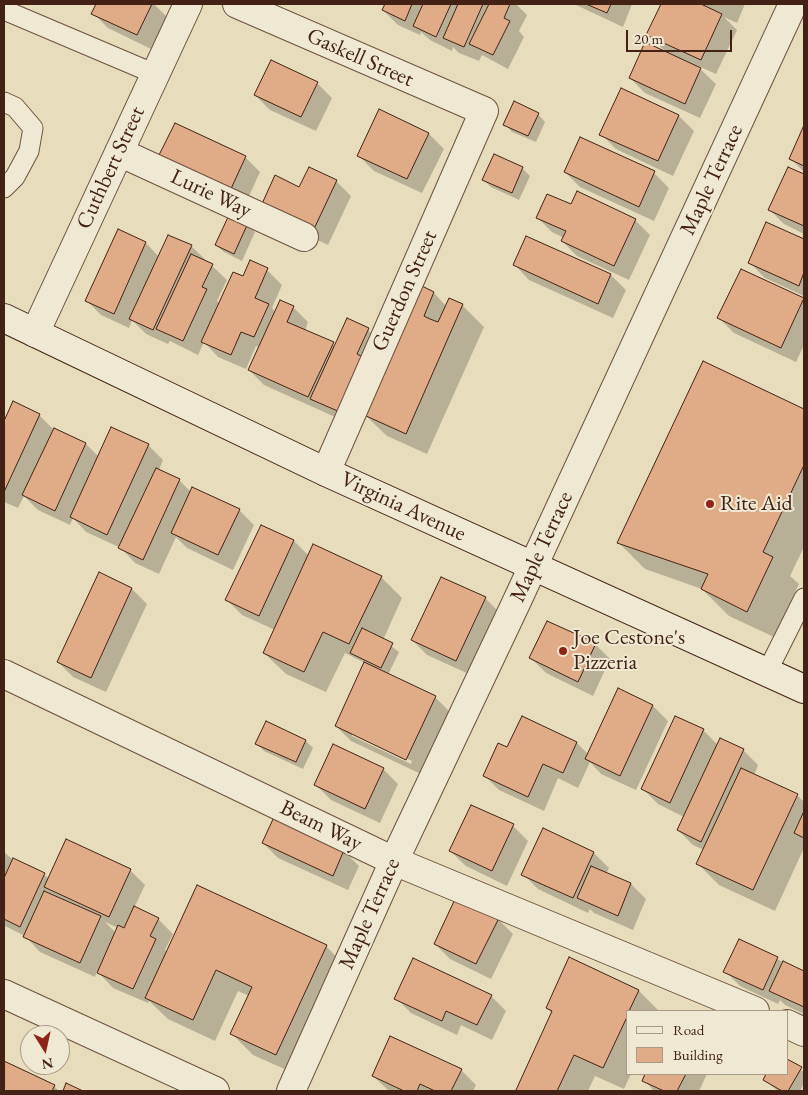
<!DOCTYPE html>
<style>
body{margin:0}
#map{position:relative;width:808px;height:1095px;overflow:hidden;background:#e7ddbc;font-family:"EB Garamond",serif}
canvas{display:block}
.frame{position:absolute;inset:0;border:5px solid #432114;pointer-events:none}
.legend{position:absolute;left:626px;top:1010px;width:162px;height:65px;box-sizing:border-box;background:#efe9d3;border:1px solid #aa9987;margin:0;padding:6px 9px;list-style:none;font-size:15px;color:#432114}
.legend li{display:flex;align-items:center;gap:10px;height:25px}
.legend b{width:25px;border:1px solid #aa9987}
.north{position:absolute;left:20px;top:1025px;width:50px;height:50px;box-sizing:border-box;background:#efe9d3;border:1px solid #aa9987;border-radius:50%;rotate:170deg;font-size:14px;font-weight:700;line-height:20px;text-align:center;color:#432114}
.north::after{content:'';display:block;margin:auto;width:18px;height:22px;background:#8f2418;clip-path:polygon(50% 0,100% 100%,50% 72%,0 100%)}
.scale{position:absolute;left:626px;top:30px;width:106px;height:22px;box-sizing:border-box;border:2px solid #432114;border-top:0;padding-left:6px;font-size:15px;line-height:18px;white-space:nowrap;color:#432114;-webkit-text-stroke:4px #efe9d3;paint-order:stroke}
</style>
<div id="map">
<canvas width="808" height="1095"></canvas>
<div class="frame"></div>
<ul class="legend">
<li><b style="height:6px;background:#efe9d3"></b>Road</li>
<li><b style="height:14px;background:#dfac87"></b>Building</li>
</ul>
<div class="north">N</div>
<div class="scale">20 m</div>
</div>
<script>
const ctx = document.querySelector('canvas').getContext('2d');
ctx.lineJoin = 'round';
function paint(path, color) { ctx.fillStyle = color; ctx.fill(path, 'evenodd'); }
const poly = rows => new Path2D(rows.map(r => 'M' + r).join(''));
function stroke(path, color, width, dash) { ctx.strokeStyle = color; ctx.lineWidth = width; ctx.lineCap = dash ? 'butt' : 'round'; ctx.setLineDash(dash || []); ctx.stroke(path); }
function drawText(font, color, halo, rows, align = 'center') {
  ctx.font = font + ' "EB Garamond",serif'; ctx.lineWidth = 4; ctx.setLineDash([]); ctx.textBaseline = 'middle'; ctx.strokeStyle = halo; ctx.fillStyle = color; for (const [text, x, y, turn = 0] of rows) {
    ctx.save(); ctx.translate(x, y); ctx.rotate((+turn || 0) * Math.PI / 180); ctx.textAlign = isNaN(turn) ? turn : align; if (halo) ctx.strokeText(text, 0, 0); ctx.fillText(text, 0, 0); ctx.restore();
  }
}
const shadow = poly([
 [97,4,154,4,168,18,153,50,108,28,93,13],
 [386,4,516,4,527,15,519,31,524,37,508,69,482,55,479,61,459,53,453,47,452,51,430,40,421,32,420,35,398,25,383,10],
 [574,4,632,4,623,27],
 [662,4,745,4,737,23,724,17,737,30,716,74,696,65,716,84,700,118,645,93,630,78,667,53,648,35],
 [317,83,332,98,316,131,270,110,255,95],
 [380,111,429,134,444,149,422,193,374,171,359,156],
 [538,114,545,122,536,142,512,132,505,124],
 [679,116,694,131,673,176,616,149,601,134],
 [804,128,804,172,790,158],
 [160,157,245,157,260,172,245,205],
 [522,168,530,176,519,200,491,187,484,180],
 [788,168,804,176,804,234,784,224,769,209],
 [565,172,654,173,669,188,654,221,580,187],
 [336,181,351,196,328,245,277,221,300,189],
 [571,206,635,220,650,235,629,280,577,256,562,241,564,238,552,232,537,217],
 [767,224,804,240,804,296,765,278,750,263],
 [247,225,255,232,242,261,224,252,216,245],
 [119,231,146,243,159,257,191,246,227,280,217,301,220,304,244,278,267,270,282,285,272,308,275,312,293,307,308,322,305,331,336,346,368,330,383,345,355,426,264,385,249,370,259,347,256,346,246,369,218,357,204,342,198,355,170,341,168,344,146,334,132,320,129,328,101,315,86,300],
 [514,264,611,275,626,290,613,318,529,280],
 [422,288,434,293,446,306,462,305,484,327,427,454,387,436,365,415],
 [803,299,804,345,796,362,734,333,719,318],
 [703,363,804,411,804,547,790,576,799,584,774,637,729,616,702,589,645,569,618,542],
 [14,403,39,415,54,430,86,444,99,457,112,429,148,445,163,460,159,470,180,481,191,492,239,510,254,525,233,570,187,548,176,537,159,574,135,563,121,548,86,532,73,518,70,525,38,510,24,496,18,508,4,502,4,424],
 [261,526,294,541,309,556,381,577,402,598,383,640,399,652,388,675,435,697,450,712,421,774,351,741,336,726,365,663,345,653,326,692,286,674,264,653,275,630,242,615,227,600],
 [352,733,412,761,411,764,352,736],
 [100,574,132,589,147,604,106,692,73,677,58,662],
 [485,598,500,613,471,675,427,655,412,640],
 [595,644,610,659,593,696,546,673,531,658],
 [619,689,653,706,668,721,636,790,601,774,590,762,578,788,558,778,544,811,499,790,484,775,508,749,577,743,589,755],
 [703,730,718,745,743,750,758,765,754,775,797,795,804,802,804,848,775,911,719,885,698,864,704,850,693,845,678,830,684,817,658,804,643,789],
 [306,741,313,748,303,769,264,751,257,744],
 [383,769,398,784,380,823,331,800,316,785],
 [513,826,528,841,507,886,466,866,450,851],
 [544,830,594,853,609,868,606,874,631,884,646,899,633,930,594,913,590,909,588,913,538,889,523,874],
 [263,843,344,851,359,866,348,890,278,858],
 [4,852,12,859,44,874,49,879,130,870,145,885,134,908,158,919,173,934,165,950,167,952,326,946,347,968,298,1075,253,1055,231,1033,249,996,238,991,215,1041,168,1019,149,1001,148,1003,113,988,97,971,95,977,40,952,25,936,5,926],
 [105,922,118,928,116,933],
 [498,919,513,934,491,979,450,959,435,944],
 [739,941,804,972,804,1014,785,1005,780,1000,778,1004,740,986,725,971],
 [639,991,659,1011,627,1011,627,1074,631,1074,624,1089,595,1076,588,1091,517,1089,552,1013,547,1008],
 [491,996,506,1011,492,1040,461,1025,457,1035,411,1013,396,998],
 [787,1061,804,1072,804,1083,800,1091,778,1091,764,1080,768,1074,787,1074],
 [4,1063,54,1086,59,1091,4,1091],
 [461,1070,476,1085,473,1091,389,1091,373,1076],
 [647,1074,707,1074,699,1091,654,1091,644,1080]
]);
const building = poly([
 [96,4,152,4,137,35,91,14,96,4],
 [385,4,412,4,405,21,382,10,385,4],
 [423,4,451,4,436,37,413,26,423,4],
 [458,4,483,4,464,47,443,38,458,4],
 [489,4,510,4,504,18,510,21,493,55,469,44,489,4],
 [586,4,611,4,607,13,586,4],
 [661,4,701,4,722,14,701,60,646,35,661,4],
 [645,42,701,68,685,104,629,78,645,42],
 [271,60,318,82,301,117,254,95,271,60],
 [621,88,679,115,658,161,599,135,621,88],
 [514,101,539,113,528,136,503,125,514,101],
 [379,109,429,133,407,179,357,156,379,109],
 [175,123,246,156,230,191,158,157,175,123],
 [804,125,804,166,789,159,804,125],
 [580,137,655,171,639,207,564,172,580,137],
 [494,154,523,167,512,193,482,180,494,154],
 [309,167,337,180,313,231,261,206,275,175,299,187,309,167],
 [788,167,804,174,804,226,768,210,788,167],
 [577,191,636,219,614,266,561,241,566,231,536,218,547,194,571,204,577,191],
 [229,215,248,223,234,254,215,245,229,215],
 [766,222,804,239,804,272,799,286,748,263,766,222],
 [118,229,146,242,114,314,85,301,118,229],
 [168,235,192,245,153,330,129,319,168,235],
 [526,236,611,274,598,304,513,265,526,236],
 [191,254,213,264,202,287,207,289,183,341,156,329,191,254],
 [250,260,268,268,255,298,269,304,254,337,241,332,231,355,201,342,233,272,243,276,250,260],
 [741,269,804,298,781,348,717,318,741,269],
 [422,286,434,292,424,316,430,319,438,322,449,298,463,304,406,434,364,415,422,286],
 [280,300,294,306,287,322,334,342,308,397,248,370,280,300],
 [347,318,369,328,357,354,365,358,340,412,310,399,347,318],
 [703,361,804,409,804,465,763,552,773,557,747,612,701,589,708,574,617,543,703,361],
 [13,401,40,414,4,492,4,421,13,401],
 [111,427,149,444,107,535,70,517,111,427],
 [54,428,86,443,55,511,22,495,54,428],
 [156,468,180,479,143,560,118,548,156,468],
 [192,487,240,509,218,555,171,533,192,487],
 [261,525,294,540,259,616,225,600,261,525],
 [313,544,382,576,349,644,323,632,304,672,263,653,313,544],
 [99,572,132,588,91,678,57,662,99,572],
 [441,577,486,597,456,661,411,640,441,577],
 [547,621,596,643,578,682,529,658,547,621],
 [362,628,393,643,381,668,350,653,362,628],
 [364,662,436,696,406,760,335,726,364,662],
 [618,688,653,705,620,776,585,759,618,688],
 [522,716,577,742,563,773,543,764,528,797,483,776,498,743,507,747,522,716],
 [675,716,704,729,670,803,641,789,675,716],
 [266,721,306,740,296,762,255,744,266,721],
 [720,738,744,749,701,842,677,830,720,738],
 [333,744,384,768,365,809,314,785,333,744],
 [741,768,798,794,753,890,696,864,741,768],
 [471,805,514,824,492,871,449,851,471,805],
 [804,811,804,838,794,833,804,811],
 [274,817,344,850,333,876,262,843,274,817],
 [543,828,594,852,573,898,521,875,543,828],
 [66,839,131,869,109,917,44,887,66,839],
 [13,858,45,873,20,927,4,919,4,878,13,858],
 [591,866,631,883,618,916,577,898,591,866],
 [197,885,327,945,276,1055,230,1034,252,987,216,970,193,1020,145,998,197,885],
 [44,891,101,916,80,963,23,937,44,891],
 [456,897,499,918,476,964,434,944,456,897],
 [134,906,159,918,150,936,156,939,133,989,97,973,118,925,124,928,134,906],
 [739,939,778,957,763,990,723,972,739,939],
 [569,957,639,990,629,1011,627,1011,627,1017,603,1068,574,1055,557,1091,519,1091,516,1090,552,1011,546,1008,569,957],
 [413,958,492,995,477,1025,446,1011,442,1021,394,999,413,958],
 [783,961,804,971,804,1007,769,991,783,961],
 [390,1036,462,1069,451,1091,435,1091,420,1084,417,1091,404,1091,372,1076,390,1036],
 [787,1059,802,1067,788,1091,782,1091,763,1080,766,1074,787,1074,787,1059],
 [4,1061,55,1085,52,1091,4,1091,4,1061],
 [645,1074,686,1074,677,1091,664,1091,642,1081,645,1074],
 [66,1083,83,1091,63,1091,66,1083]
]);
const lane = poly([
 [4,10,155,74],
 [4,102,15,107,33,128,29,151,15,177,4,188],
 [767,672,804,598]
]);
const street = poly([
 [237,4,484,111,326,472],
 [119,152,304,237],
 [35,333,188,4],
 [4,674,394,861,755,1011],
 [4,994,215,1091],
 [787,1024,804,1032],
 [291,1091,394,861,517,601,793,4]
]);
const secondary = poly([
 [4,318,326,472,804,689]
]);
const markers = [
 [710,504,5,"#8f2418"],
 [563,651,5,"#8f2418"]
];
const streetNames = [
 ["Gaskell Street",360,58,24],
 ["Cuthbert Street",111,168,-65],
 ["Maple Terrace",712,180,-65],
 ["Lurie Way",211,194,25],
 ["Guerdon Street",405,291,-66],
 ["Virginia Avenue",403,507,25],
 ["Maple Terrace",542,547,-65],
 ["Beam Way",321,826,26],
 ["Maple Terrace",370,914,-66]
];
const poiNames = [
 ["Rite Aid",720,504],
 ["Joe Cestone's",573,638],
 ["Pizzeria",573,663]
];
paint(shadow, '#0003');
paint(building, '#dfac87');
stroke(building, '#432114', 1);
stroke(lane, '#6c503e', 21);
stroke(street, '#6c503e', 30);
stroke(secondary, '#432114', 30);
stroke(lane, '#efe9d3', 19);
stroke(street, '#efe9d3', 28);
stroke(secondary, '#efe9d3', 28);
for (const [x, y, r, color] of markers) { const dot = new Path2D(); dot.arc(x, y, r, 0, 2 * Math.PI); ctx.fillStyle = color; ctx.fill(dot); stroke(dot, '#efe9d3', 2); }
drawText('22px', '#432114', '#efe9d3', streetNames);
drawText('22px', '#432114', '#efe9d3', poiNames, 'left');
</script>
